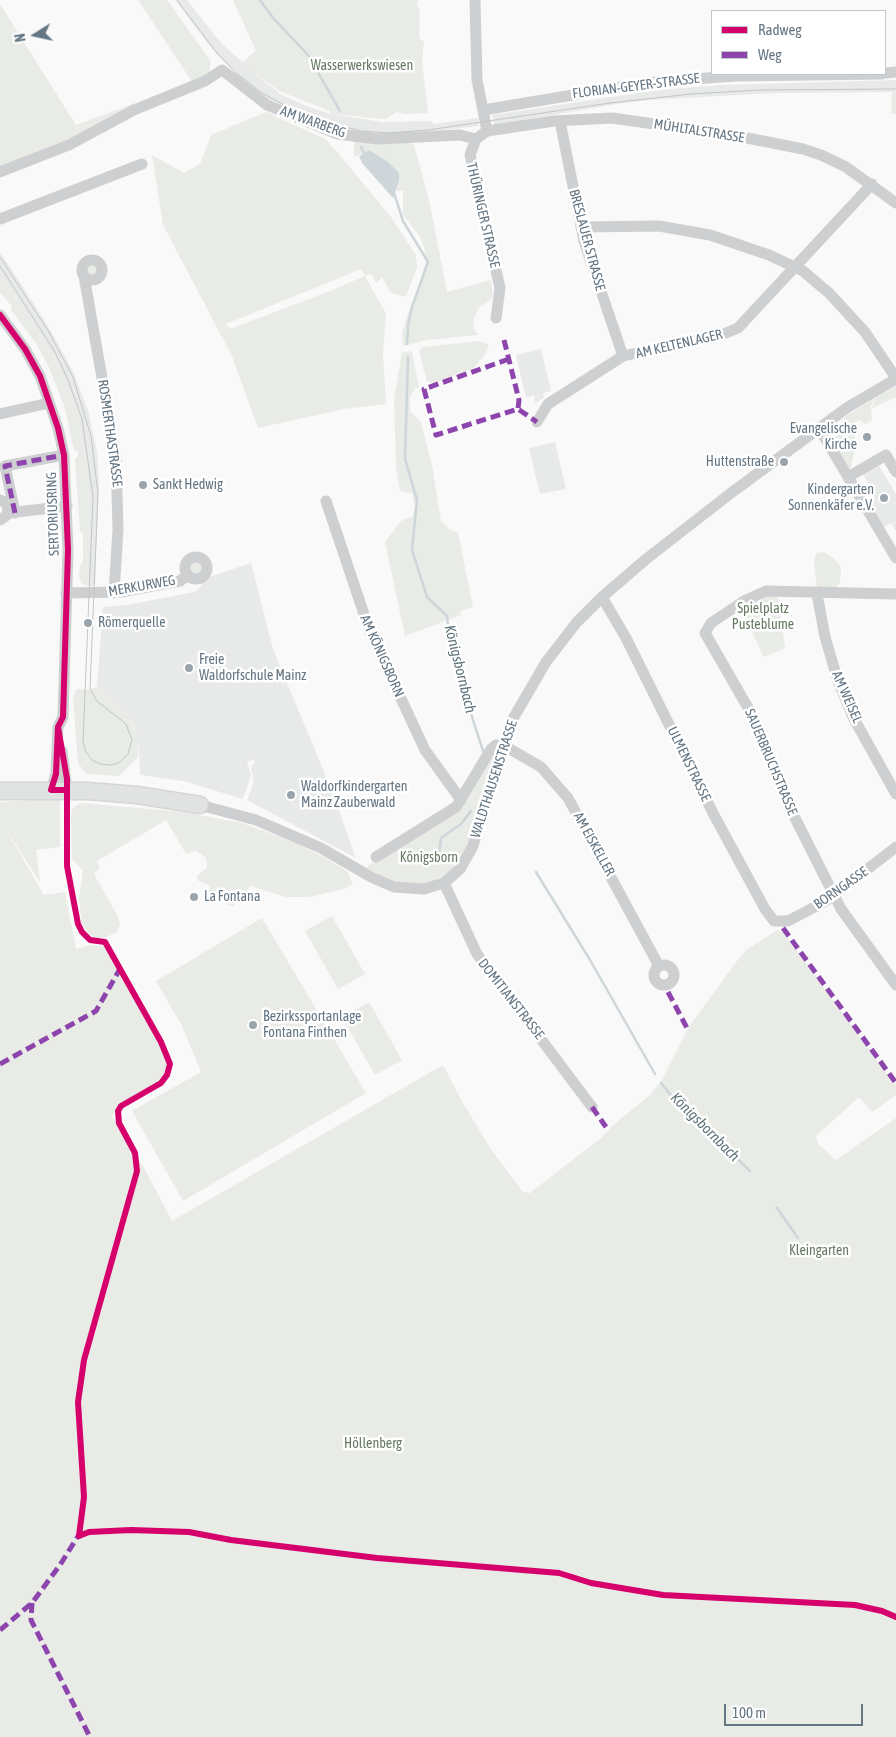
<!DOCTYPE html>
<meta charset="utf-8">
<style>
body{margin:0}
#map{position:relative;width:896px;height:1737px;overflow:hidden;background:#f9f9f9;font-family:"Asap Condensed",sans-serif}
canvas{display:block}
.legend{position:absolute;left:711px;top:10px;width:175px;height:65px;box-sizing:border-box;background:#fff;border:1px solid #c1c8cd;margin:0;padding:6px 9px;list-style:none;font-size:15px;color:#657683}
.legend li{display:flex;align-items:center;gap:10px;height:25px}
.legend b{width:25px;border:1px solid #c1c8cd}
.north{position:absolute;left:10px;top:10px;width:50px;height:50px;-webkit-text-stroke:4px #fff;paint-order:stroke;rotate:260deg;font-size:14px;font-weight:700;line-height:20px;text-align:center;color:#657683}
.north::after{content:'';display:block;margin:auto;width:18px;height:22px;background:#657683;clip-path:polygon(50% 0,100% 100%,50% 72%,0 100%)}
.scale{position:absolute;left:724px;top:1704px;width:139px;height:22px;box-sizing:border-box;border:2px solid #657683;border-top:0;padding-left:6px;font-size:15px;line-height:18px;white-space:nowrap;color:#657683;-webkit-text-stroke:4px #fff;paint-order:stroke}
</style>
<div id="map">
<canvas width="896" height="1737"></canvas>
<ul class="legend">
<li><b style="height:6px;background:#d6006c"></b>Radweg</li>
<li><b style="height:6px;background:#8e44ad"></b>Weg</li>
</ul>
<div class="north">N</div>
<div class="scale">100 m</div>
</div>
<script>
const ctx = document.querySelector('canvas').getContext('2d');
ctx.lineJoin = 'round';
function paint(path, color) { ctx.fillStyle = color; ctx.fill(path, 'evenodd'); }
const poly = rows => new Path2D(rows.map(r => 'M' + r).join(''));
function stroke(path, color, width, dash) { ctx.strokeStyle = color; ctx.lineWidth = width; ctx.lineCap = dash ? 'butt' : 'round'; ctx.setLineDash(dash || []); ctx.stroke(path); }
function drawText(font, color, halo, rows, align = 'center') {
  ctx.font = font + ' "Asap Condensed",sans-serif'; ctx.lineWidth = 5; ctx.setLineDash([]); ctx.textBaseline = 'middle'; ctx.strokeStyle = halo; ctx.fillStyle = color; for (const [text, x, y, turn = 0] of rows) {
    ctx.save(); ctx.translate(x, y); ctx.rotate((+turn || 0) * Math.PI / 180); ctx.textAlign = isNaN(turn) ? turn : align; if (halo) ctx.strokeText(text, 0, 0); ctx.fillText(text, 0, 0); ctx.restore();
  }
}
const built = poly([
 [175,0,187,0,221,43,258,76,280,94,309,107,330,114,383,122,432,121,433,124,478,118,479,126,391,136,336,130,267,99,237,75,211,48],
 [896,80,896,92,776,93,665,99,629,102,494,125,492,115,658,90,721,85],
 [0,252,45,321,72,369,88,410,97,452,99,481,95,586,87,586,89,514,87,467,77,408,58,364,0,272],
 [541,349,551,391,543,393,544,398,535,403,534,395,526,398,516,355],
 [555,442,566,489,540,494,529,448],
 [878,464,896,494,896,531,891,523,884,527,868,500,875,496,862,473],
 [251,563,273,649,332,791,356,858,247,800,254,782,251,767,255,763,253,759,247,762,251,775,243,799,183,781,140,775,139,746,135,727,129,717,97,687,103,607,126,605,195,592,209,577]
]);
const green = poly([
 [138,0,167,0,208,57,211,62,209,72,193,83],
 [233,0,418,0,417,4,420,11,419,38,424,42,422,62,428,113,405,114,397,112,385,119,330,114,330,111,279,91,241,63,256,51],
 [0,4,76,125,135,103,131,109,84,135,0,170],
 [892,91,896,92,896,114,891,114],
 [266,112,325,139,338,153,391,217,416,255,417,268,406,297,391,293,382,277,376,283,371,274,365,276,386,314,383,354,386,404,344,409,258,428,232,356,163,225,152,155,184,173,200,164,211,135],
 [361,269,365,276,325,293,230,329,226,324],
 [354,141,406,142,414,145,429,200,447,292,491,280,493,294,491,299,480,306,473,320,474,328,478,335,427,340,403,346,402,334,406,319,420,283,426,261,425,250,420,237,403,215,403,191,396,191,399,181,369,150,354,157],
 '86 269a6 6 0 1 1 12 0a6 6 0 1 1-12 0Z',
 [0,272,58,364,77,408,87,467,89,514,87,586,81,583,79,577,80,566,83,561,83,533,80,532,75,459,78,456,77,451,74,451,65,408,49,367,35,342,11,310,11,305,0,293],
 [480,341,489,345,486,353,474,368,434,383,427,382,419,351,423,347],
 [412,351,419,388,415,388,410,397,410,411,421,422,432,465,441,521,450,530,458,533,473,607,460,611,461,615,405,636,385,542,401,521,413,516,415,505,412,493,400,491,396,467,394,398,402,353],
 [896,386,896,397,872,408,876,397],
 [875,398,871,406,872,420,865,424,860,420,855,422,856,428,853,433,858,445,855,449,851,468,846,465,834,443,836,429,846,416],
 [824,552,838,562,841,569,840,583,836,588,817,587,814,563,816,553],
 '190 568a6 6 0 1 1 12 0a6 6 0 1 1-12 0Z',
 [768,596,778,597,785,648,764,657,741,609],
 [97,687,129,717,139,737,138,757,119,776,86,774,78,763,73,697,77,689,87,690],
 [494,753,467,850,446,876,428,884,402,885,367,869,368,866,379,858,433,827],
 [60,799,60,847,36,850,40,882,5,828,44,895,65,892,76,949,91,945,103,946,125,980,166,1054,168,1064,163,1078,118,1105,112,1116,135,1157,142,1164,172,1221,443,1065,463,1103,492,1151,523,1192,530,1193,601,1138,612,1126,650,1095,661,1081,690,1025,737,961,746,950,777,930,784,933,896,1086,896,1095,872,1112,859,1097,816,1136,818,1144,836,1160,896,1118,896,1737,0,1737,0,802],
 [81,803,183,812,242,823,294,842,322,856,347,871,353,884,343,889,310,897,286,897,250,886,233,907,224,903,224,897,218,897,209,892,210,886,197,880,197,876,207,868,206,858,196,851,186,854,166,820,97,861,100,868,94,874,117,915,120,925,116,933,106,937,96,938,88,933,82,923,79,898,83,871,72,859,71,816,73,808],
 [332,916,365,974,338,989,305,931],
 [262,918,366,1093,183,1201,132,1111,201,1072,182,1026,156,981],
 [369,1002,402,1060,375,1075,342,1017]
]);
const water = poly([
 [369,150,388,162,399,173,399,181,393,198,362,163,359,156]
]);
const stream = poly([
 [260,0,274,19,308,55,340,111],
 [361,147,365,155],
 [394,193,403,221,428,262,412,307,408,325,407,344],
 [408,357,405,459,417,500,412,550,427,597,447,616,450,641,462,674,464,692,483,751],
 [431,857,439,856,441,838,461,824,471,811],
 [536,872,590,960,655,1074],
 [661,1083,682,1109,697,1120,750,1171],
 [777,1208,798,1238]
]);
const street = poly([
 [475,0,477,80,487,131],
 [885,73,896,72],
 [483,110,645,83,678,80,736,76,882,74],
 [560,121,584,241,623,356],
 [0,172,69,145,134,110,205,81,222,70,267,105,337,134,378,139,460,135,476,139],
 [0,219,142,164],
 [581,227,659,226,710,235,769,255,803,271,829,293,865,332,896,378],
 '82 270a10 10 0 1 1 20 0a10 10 0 1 1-20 0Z',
 [84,276,116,457,118,529,114,593],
 [0,315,25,349,40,376,58,428,64,455,68,550,63,717,58,727,56,774,51,790],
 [496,318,500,288,470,155,476,139,487,131,554,121,612,118,732,135,803,149,821,155,846,167,896,203],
 [0,414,49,403],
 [537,422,548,404,623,356,726,333,738,328,872,184],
 [819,428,896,558],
 [848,477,886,455,896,472],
 [0,500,6,503,8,509,7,515,0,520],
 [326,501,370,632,425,750,461,800],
 [9,513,67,506],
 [15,513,5,466,64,455],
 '185 568a11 11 0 1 1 22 0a11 11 0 1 1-22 0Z',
 [66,593,121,592,180,581,188,575],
 [817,594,825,637,838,681,853,717,896,794],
 [896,594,766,591,744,601,711,623,705,633,755,720,795,818,841,909,896,985],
 [602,597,626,638,714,815,765,909,774,921,788,921,826,901,896,847],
 [503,745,541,767,568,798,659,966],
 [62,751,67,790],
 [200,805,256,820,321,848,371,877,394,887,424,889,444,883,460,869,473,846,497,762,514,717,546,662,577,622,602,597,645,560,731,493,848,407,896,379],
 [376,857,456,807,491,749,496,745,503,745],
 [444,883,477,954,592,1107],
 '654 975a10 10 0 1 1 20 0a10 10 0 1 1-20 0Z'
]);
const secondary = poly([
 [0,791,88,791,137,795,200,805]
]);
const tram = poly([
 [177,0,217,53,236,73,262,93,306,117,361,131,388,133,428,130,610,103,691,94,759,90,896,89],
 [0,257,49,332,73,377,91,436,98,493,90,689,97,701,126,724,132,740,128,754,120,762,112,765,100,764,92,760,86,752,83,742,93,497,82,419,68,380,55,352,0,266]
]);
const quiet = poly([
 [504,340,519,400,518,409],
 [509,359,424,389,436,435,518,409,537,422],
 [15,513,5,466,64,455],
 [783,928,896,1083],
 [668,992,687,1028],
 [0,1064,96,1011,121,967],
 [592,1107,606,1127],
 [32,1603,31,1620,90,1737],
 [0,1630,32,1603,60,1565,80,1533]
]);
const cycleway = poly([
 [0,315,25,349,40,376,58,428,64,455,68,550,63,717,58,727,56,774,51,790,67,790],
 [58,727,67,779,67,866,78,924,82,932,90,940,105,942,161,1042,170,1064,167,1075,161,1083,121,1106,118,1111,119,1123,135,1153,137,1171,84,1360,78,1402,84,1497,79,1536],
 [79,1536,89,1532,131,1530,189,1532,231,1540,377,1558,559,1573,591,1583,663,1595,855,1605,882,1611,896,1617]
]);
const markers = [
 [867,437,5,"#99a4ac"],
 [784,462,5,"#99a4ac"],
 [143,485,5,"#99a4ac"],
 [884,498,5,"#99a4ac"],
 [88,623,5,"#99a4ac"],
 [189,668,5,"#99a4ac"],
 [291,795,5,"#99a4ac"],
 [194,897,5,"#99a4ac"],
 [253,1025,5,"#99a4ac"]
];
const parkNames = [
 ["Wasserwerkswiesen",362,66],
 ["Spielplatz",763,609],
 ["Pusteblume",763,625],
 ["Königsborn",429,858],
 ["Kleingarten",819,1251],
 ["Höllenberg",373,1444]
];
const streetNames = [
 ["FLORIAN-GEYER-STRASSE",636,86,-7],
 ["AM WARBERG",313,122,20],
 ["MÜHLTALSTRASSE",699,131,9],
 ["THÜRINGER STRASSE",483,215,77],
 ["BRESLAUER STRASSE",587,240,75],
 ["AM KELTENLAGER",679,344,-13],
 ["ROSMERTHASTRASSE",110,433,82],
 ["SERTORIUSRING",53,514,-92],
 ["MERKURWEG",142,586,-10],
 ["AM KÖNIGSBORN",382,656,66],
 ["AM WEISEL",847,697,66],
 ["SAUERBRUCHSTRASSE",771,762,67],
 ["ULMENSTRASSE",689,764,64],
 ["WALDTHAUSENSTRASSE",494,779,-72],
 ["AM EISKELLER",594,844,61],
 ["BORNGASSE",841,888,-35],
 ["DOMITIANSTRASSE",511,999,52]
];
const poiNames = [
 ["Evangelische",857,429,"right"],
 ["Kirche",857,445,"right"],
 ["Huttenstraße",774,462,"right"],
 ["Sankt Hedwig",153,485],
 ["Kindergarten",874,490,"right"],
 ["Sonnenkäfer e.V.",874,506,"right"],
 ["Römerquelle",98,623],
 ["Freie",199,660],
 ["Waldorfschule Mainz",199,676],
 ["Waldorfkindergarten",301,787],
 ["Mainz Zauberwald",301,803],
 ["La Fontana",204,897],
 ["Bezirkssportanlage",263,1017],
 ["Fontana Finthen",263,1033]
];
const waterNames = [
 ["Königsbornbach",460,669,76],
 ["Königsbornbach",705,1127,45]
];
paint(built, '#e8e9e9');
paint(green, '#e8ebe6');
paint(water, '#ced6d9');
stroke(stream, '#ced6d9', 2.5);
stroke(secondary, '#d5d6d7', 19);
stroke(street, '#cecfd0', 11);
stroke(secondary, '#e1e2e2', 16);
stroke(tram, '#c3c5c6', 1);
stroke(quiet, '#8e44ad', 5, [10, 5]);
stroke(cycleway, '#d6006c', 6);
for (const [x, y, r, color] of markers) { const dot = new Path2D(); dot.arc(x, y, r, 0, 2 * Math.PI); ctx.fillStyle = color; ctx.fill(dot); stroke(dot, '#fff', 2); }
drawText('14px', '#687a64', '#fff', parkNames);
drawText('14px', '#657683', '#fff', streetNames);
drawText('14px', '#657683', '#fff', poiNames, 'left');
drawText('italic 15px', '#60757c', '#fff', waterNames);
</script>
